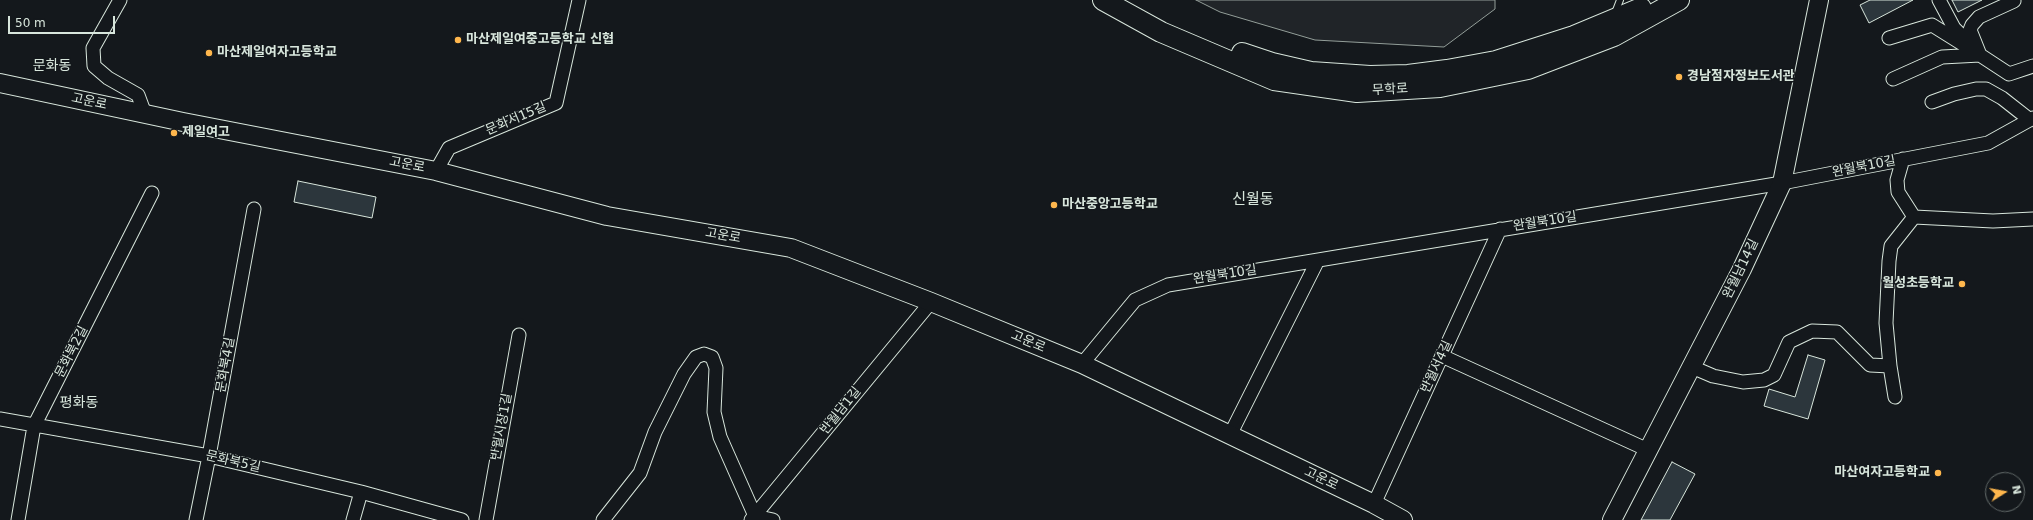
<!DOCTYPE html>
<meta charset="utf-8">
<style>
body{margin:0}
#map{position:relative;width:2033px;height:520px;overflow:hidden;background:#14181c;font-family:"DejaVu Sans",sans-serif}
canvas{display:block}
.north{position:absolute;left:1985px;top:472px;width:40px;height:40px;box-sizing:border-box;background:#14181c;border:1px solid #626a69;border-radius:50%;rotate:79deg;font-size:11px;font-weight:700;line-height:16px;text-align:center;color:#d8e6dc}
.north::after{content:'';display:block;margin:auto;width:14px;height:18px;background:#ffb74d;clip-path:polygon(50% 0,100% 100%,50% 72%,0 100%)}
.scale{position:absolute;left:8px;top:16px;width:107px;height:18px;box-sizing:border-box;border:2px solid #d8e6dc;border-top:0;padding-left:5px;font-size:12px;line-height:14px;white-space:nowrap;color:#d8e6dc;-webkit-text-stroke:3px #14181c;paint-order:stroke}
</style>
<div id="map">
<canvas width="2033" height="520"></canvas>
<div class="north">N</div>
<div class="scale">50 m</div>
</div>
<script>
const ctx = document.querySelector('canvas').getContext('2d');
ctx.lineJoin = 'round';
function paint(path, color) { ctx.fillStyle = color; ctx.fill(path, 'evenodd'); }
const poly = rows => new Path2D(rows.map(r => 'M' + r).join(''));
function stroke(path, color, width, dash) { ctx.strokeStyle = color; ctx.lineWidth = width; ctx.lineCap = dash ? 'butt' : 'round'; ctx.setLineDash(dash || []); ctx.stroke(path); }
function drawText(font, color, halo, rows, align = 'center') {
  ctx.font = font + ' "DejaVu Sans","Noto Sans KR",sans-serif'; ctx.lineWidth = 3; ctx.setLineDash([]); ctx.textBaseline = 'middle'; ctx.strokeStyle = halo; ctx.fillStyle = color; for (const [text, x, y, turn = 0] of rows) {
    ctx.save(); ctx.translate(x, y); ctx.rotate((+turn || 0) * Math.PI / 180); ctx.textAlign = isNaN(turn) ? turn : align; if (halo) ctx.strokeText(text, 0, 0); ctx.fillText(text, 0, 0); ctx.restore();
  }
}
const green = poly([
 [1196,0,1495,0,1495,9,1444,47,1315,40,1220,12,1196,0]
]);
const building = poly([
 [1870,0,1913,0,1869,23,1860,5,1870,0],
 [1952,0,1982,0,1958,12,1952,0],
 [298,181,376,197,372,218,294,202,298,181],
 [1808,355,1825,360,1808,419,1764,406,1769,389,1795,397,1808,355],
 [1672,462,1695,474,1670,520,1641,520,1672,462]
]);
const lane = poly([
 [1615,13,1620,0]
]);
const street = poly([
 [120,0,93,48,94,66,108,78,138,95,145,114],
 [1939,0,1954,28,1966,40],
 [1889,38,1932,25,1980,55],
 [1980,55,1970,30,1972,25,1979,17,2014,1],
 [1893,79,1942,57,1980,55,2009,74,2033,66],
 [1932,102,1954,94,1976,89,1986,89,2002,98,2030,120],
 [1903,159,1897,180,1898,192,1914,217,1993,221,2033,219],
 [436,171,449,148,556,103,579,0],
 [1442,356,1648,450],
 [1082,364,1135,300,1168,285,1782,183,1988,143,2033,118],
 [1692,367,1713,376,1743,382,1764,380,1774,375,1789,342,1812,331,1837,332,1870,365,1890,366],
 [1895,397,1890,366,1886,323,1889,261,1891,246,1914,217],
 [0,419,209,456,361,492,462,520],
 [1230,435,1318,260],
 [1374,504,1500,229],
 [18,520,34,426,152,193],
 [196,520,209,456,254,209],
 [353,520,361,492],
 [486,520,519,335],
 [603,520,640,473,655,432,684,374,696,357,704,354,712,357,716,368,714,412,720,437,755,516,773,520],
 [751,520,931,302]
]);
const secondary = poly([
 [0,83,183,122,436,171,607,216,791,248,931,302,1082,364,1374,504,1403,520],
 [1612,520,1742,269,1782,183,1819,0]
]);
const primary = poly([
 [1103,0,1161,32,1274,80,1357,92,1440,87,1528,69,1614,36,1679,0],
 [1242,53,1272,63,1311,72,1370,76,1408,75,1447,70,1496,61,1574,36,1641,8]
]);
const markers = [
 [458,40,4,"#ffb74d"],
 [209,53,4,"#ffb74d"],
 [1679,77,4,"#ffb74d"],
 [174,133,4,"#ffb74d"],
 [1054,205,4,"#ffb74d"],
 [1962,284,4,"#ffb74d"],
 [1938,473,4,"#ffb74d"]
];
const poiNames = [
 ["마산제일여중고등학교 신협",466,40],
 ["마산제일여자고등학교",217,53],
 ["경남점자정보도서관",1687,77],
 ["제일여고",182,133],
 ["마산중앙고등학교",1062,205],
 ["월성초등학교",1954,284,"right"],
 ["마산여자고등학교",1930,473,"right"]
];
const streetNames = [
 ["무학로",1390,90,-3],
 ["고운로",89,102,12],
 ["문화서15길",516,119,-23],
 ["고운로",407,165,11],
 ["완월북10길",1864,167,-11],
 ["완월북10길",1545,222,-9],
 ["고운로",723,236,10],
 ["완월남14길",1741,269,-64],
 ["완월북10길",1225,275,-9],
 ["고운로",1028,342,23],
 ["문화북2길",72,352,-63],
 ["문화북4길",226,365,-80],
 ["반월서4길",1437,367,-65],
 ["반월남1길",841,411,-51],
 ["반월시장1길",502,427,-80],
 ["문화북5길",233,462,13],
 ["고운로",1321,479,26]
];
const neighbourhoodNames = [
 ["문화동",52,66],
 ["평화동",79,403]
];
const quarterNames = [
 ["신월동",1253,200]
];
paint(green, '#202428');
stroke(green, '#939e99', 1);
paint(building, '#2c363c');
stroke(building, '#d8e6dc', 1);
stroke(lane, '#d8e6dc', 8);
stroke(street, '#d8e6dc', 15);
stroke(secondary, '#d8e6dc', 20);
stroke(primary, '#d8e6dc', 22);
stroke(lane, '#14181c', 6);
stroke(street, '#14181c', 13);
stroke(secondary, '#14181c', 18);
stroke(primary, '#14181c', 20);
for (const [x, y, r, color] of markers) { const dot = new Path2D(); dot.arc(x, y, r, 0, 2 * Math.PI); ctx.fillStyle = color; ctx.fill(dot); stroke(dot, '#14181c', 1.5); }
drawText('bold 13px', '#d8e6dc', '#14181c', poiNames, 'left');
drawText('13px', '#d8e6dc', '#14181c', streetNames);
drawText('14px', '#d8e6dc', '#14181c', neighbourhoodNames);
drawText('15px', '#d8e6dc', '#14181c', quarterNames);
</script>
